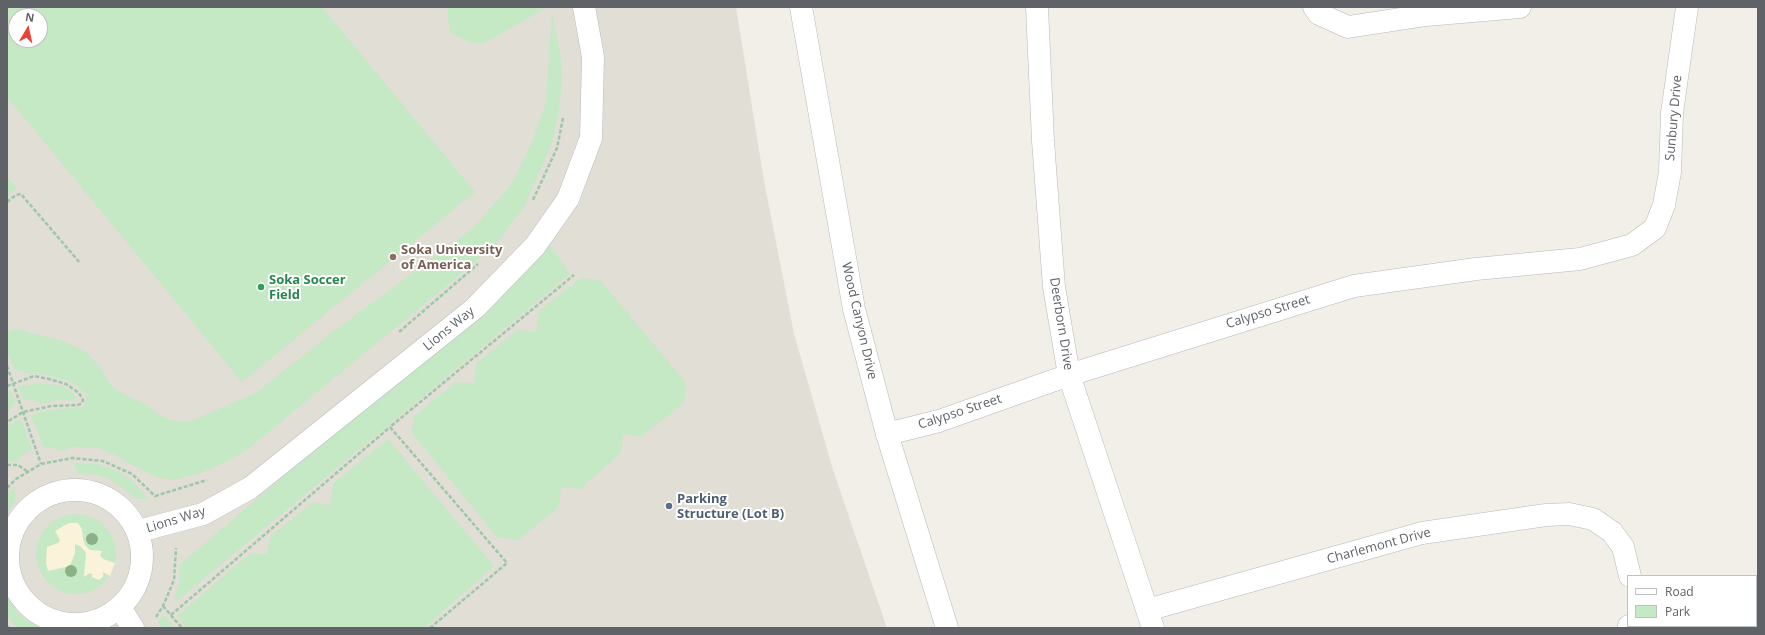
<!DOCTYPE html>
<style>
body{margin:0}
#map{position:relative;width:1765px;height:635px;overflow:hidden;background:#f1efe8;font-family:"Open Sans",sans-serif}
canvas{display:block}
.frame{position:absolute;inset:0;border:8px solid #5f6368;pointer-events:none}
.legend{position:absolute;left:1627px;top:575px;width:130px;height:52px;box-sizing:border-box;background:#fff;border:1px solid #bfc1c3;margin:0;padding:5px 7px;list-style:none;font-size:12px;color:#5f6368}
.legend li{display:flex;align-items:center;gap:8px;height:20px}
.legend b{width:20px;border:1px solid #bfc1c3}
.north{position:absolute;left:8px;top:8px;width:40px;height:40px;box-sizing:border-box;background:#fff;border:1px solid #bfc1c3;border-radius:50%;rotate:9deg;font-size:11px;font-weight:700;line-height:16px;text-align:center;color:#5f6368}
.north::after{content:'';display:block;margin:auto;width:14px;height:18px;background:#ea4335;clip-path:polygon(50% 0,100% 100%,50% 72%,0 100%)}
</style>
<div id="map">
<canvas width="1765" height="635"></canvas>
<div class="frame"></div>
<ul class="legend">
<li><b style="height:5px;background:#fff"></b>Road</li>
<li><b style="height:11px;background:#c5e8c5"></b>Park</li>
</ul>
<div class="north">N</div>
</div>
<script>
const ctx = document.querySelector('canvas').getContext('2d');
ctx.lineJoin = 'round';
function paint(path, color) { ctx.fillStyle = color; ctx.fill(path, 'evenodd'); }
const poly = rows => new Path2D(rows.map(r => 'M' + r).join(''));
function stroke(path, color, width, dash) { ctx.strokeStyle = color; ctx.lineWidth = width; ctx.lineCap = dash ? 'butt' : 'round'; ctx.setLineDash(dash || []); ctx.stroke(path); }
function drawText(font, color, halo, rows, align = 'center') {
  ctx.font = font + ' "Open Sans",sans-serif'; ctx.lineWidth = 4; ctx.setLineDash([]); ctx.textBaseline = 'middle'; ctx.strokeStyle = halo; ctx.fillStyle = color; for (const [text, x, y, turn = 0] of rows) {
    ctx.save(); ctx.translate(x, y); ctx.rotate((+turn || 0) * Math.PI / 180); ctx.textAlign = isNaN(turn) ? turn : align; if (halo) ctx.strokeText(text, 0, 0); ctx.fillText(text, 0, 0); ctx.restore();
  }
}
const education = poly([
 [7,7,736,7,764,181,794,334,833,470,887,628,7,628],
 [16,16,40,16,40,40,16,40]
]);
const green = poly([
 [7,7,322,7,475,192,242,382,7,97],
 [16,16,40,16,40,40,16,40],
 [448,7,547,7,483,44,469,42,450,33,448,19],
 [552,12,561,58,562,78,559,111,552,143,524,207,499,240,461,274,249,448,230,460,201,473,174,480,156,477,115,455,98,448,72,447,63,451,43,446,31,416,41,411,83,407,85,403,87,395,78,387,67,380,43,374,29,374,14,369,7,351,7,332,16,329,66,342,86,352,101,368,111,386,125,395,145,404,158,414,171,420,189,422,257,392,333,332,472,229,511,185,533,140,546,102],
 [7,176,17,188,7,196],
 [548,243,570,274,177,601,174,600,180,579,179,565,483,308],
 [581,278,601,281,686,383,684,403,641,436,623,434,621,453,580,489,561,487,559,507,518,540,497,537,412,433,414,416,456,382,474,384,476,364,518,330,536,332,539,311],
 [41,383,62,386,74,394,77,398,74,401,63,399,41,404,31,399,24,400,18,386],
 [11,390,15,401,9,410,7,417,7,392],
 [21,419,32,450,24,453,17,461,7,461,7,426],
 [388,439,494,566,424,628,187,628,177,616,250,554,267,554,271,536,312,503,330,505,333,484],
 [73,463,97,464,117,471,130,479,149,499,137,499,110,479,94,474,78,474],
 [14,487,16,500,7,512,7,494],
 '36 554a40 40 0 1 1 80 0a40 40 0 1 1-80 0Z',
 [7,596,17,612,25,619,40,628,20,628,14,624,7,616],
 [164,615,175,628,162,628,157,622]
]);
const sand = poly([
 [69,523,78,523,82,529,83,539,85,545,90,550,102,551,100,555,103,559,115,563,110,576,103,572,103,577,99,580,92,577,92,574,90,573,84,577,86,553,80,546,75,544,75,553,70,566,48,571,46,563,47,547,58,543,60,540,55,531]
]);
const path = poly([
 [533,200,557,148,563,118],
 [7,202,16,195,21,194,80,263],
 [399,332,478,264],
 [7,366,41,464],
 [7,386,34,376,49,379,66,384,79,393,83,400,82,403,78,405,51,406,23,412,7,422],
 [7,465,18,465,28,472],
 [7,488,16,479,41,464,72,458,103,461,132,474,156,497],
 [155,496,207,480],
 [163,606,182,628],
 [171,615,390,427],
 [156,617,163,606,174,580,176,548],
 [7,626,9,628],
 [430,628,507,563,390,427,574,275]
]);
const street = poly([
 [1037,7,1043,141,1054,287,1069,375,1153,628],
 [1314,7,1319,14,1348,27,1426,15,1520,7],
 [887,434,939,421,1069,375,1354,286,1476,269,1580,259,1632,245,1655,228,1664,205,1670,172,1672,113,1687,7],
 [1147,610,1422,533,1546,515,1569,514,1593,519,1612,532,1623,547,1630,576],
 [1629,628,1629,626]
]);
const secondary = poly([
 [801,7,854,309,887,434,947,628],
 '8 557a67 67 0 1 1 134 0a67 67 0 1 1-134 0Z',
 [139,531,203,514,250,488,475,308,535,246,568,199,591,138,593,57,584,7],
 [120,608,133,628]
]);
const trees = [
 [92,539],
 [71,571]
];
const markers = [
 [393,257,4,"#8d6e63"],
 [261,287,4,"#2e9e5b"],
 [669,506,4,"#5c6f8a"]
];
const streetNames = [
 ["Sunbury Drive",1674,118,-85],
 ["Calypso Street",1268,312,-17],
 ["Wood Canyon Drive",859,321,77],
 ["Deerborn Drive",1061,324,81],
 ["Lions Way",449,329,-39],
 ["Calypso Street",960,412,-18],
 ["Lions Way",176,520,-17],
 ["Charlemont Drive",1379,546,-15]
];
const educationNames = [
 ["Soka University",401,250],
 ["of America",401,265]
];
const leisureNames = [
 ["Soka Soccer",269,280],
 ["Field",269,295]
];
const serviceNames = [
 ["Parking",677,499],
 ["Structure (Lot B)",677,514]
];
paint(education, '#e1ded6');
paint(green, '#c5e8c5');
paint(sand, '#fbf3d9');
stroke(street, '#b5b8bc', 23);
stroke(secondary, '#b6babf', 23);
stroke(path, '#9cc7a9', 2.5, [4, 2]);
stroke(street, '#fff', 22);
stroke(secondary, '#fff', 22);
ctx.fillStyle = '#89b387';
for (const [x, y] of trees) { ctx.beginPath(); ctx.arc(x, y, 6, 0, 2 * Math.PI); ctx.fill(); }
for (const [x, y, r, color] of markers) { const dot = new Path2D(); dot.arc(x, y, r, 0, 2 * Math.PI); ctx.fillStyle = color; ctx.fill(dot); stroke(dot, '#fff', 1.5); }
drawText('13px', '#5f6368', '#fff', streetNames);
drawText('bold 13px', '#785e54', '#fff', educationNames, 'left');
drawText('bold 13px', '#27864d', '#fff', leisureNames, 'left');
drawText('bold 13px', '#4e5e75', '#fff', serviceNames, 'left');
</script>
